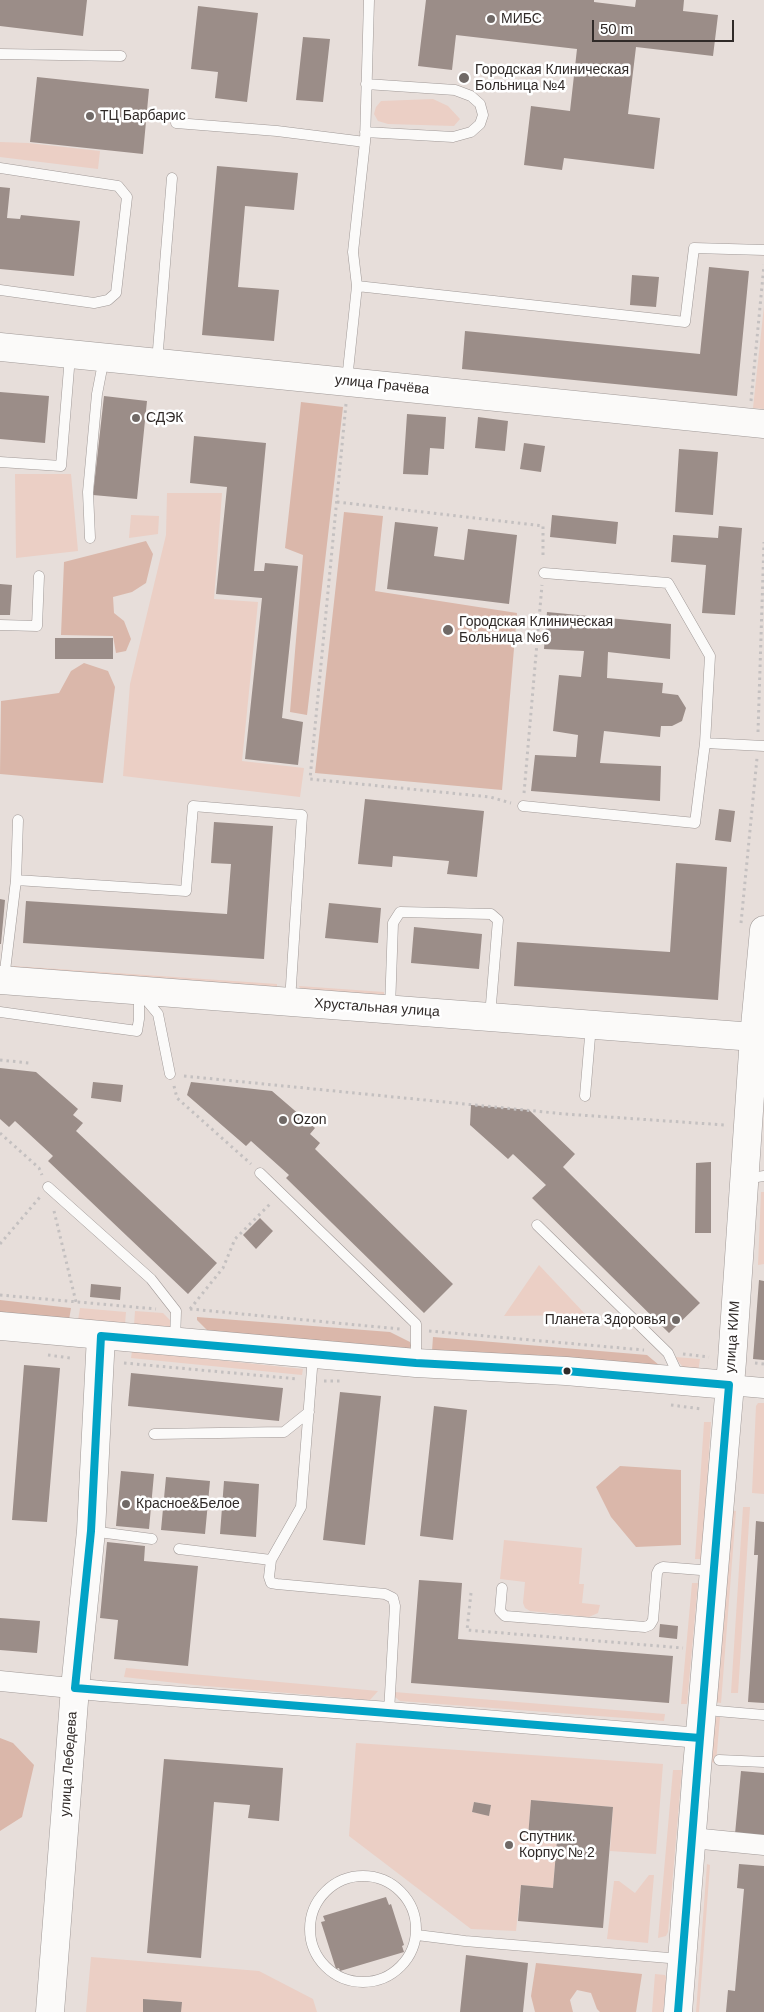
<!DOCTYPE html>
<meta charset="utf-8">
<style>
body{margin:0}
#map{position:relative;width:764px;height:2012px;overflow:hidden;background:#e7deda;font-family:Arial,sans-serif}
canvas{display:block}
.scale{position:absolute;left:592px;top:20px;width:142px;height:22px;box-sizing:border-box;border:2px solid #302a28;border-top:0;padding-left:6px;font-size:15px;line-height:18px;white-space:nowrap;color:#302a28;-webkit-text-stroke:4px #fff;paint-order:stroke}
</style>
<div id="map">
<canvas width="764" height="2012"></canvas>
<div class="scale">50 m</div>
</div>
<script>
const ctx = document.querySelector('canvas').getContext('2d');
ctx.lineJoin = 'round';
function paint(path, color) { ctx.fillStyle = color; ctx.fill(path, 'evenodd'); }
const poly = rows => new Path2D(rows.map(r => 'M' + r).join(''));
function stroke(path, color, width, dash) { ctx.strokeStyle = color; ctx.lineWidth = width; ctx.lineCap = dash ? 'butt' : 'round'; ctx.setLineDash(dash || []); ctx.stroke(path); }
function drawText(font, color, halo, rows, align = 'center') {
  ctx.font = font + ' Arial,sans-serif'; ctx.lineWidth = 5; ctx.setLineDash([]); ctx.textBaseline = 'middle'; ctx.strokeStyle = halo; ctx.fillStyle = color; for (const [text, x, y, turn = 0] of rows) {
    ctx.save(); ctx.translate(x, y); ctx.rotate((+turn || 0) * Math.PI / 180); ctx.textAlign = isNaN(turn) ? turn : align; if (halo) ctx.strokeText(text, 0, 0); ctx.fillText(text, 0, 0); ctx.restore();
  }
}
const green = poly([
 [433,99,448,106,460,119,454,126,388,124,378,121,374,114,376,107,381,101],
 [0,142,28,143,100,151,98,169,0,157],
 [764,306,764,409,753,408],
 [15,474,71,474,78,551,16,558],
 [167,493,222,493,214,599,258,602,242,761,304,768,300,797,123,776,130,684,166,535],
 [131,515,159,516,158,534,129,538],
 [14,966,277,984,277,987,13,969],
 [299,986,384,992,384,995,382,998,300,989],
 [761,1192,764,1192,764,1264,758,1265],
 [539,1265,586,1315,504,1316],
 [80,1308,126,1312,125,1324,78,1320],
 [135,1311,163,1313,170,1320,170,1328,134,1325],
 [132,1351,303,1369,302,1375,131,1358],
 [675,1357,700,1359,698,1372,685,1370],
 [758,1403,764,1403,764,1494,752,1493,756,1406],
 [704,1422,711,1422,702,1559,695,1559],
 [743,1507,750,1507,738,1693,731,1693],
 [729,1510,736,1511,721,1703,714,1702],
 [504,1540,582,1548,579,1584,584,1584,582,1603,600,1605,598,1613,589,1617,530,1611,525,1608,523,1603,525,1582,500,1579],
 [692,1583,698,1583,687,1704,681,1704],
 [126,1668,378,1691,370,1700,194,1685,124,1677],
 [394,1692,665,1714,664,1721,400,1701,395,1697],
 [713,1717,720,1717,716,1763,709,1762],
 [356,1743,663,1764,656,1854,610,1851,613,1807,531,1800,528,1837,557,1840,553,1888,521,1885,516,1931,471,1929,349,1836],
 [474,1802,491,1805,489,1815,472,1812],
 [673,1770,682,1770,668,1932,666,1936,658,1938],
 [707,1864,710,1865,699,2012,696,2012],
 [649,1875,654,1875,648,1943,607,1939,614,1881,619,1881,635,1893],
 [91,1957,259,1971,313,1999,317,2012,181,2012,181,2002,144,1999,143,2012,86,2012],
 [655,1974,665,1975,667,1979,663,2012,652,2012]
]);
const forest = poly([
 [301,402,343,407,307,715,290,712,303,555,285,548],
 [344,512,383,516,375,591,517,613,502,790,315,773],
 [146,541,153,554,146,583,132,592,113,597,114,613,124,621,131,639,126,651,116,653,113,636,61,635,64,562],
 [84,663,108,671,115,687,103,783,0,774,1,701,59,693,71,671],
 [0,1300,71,1308,69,1320,0,1314],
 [197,1317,390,1332,410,1342,411,1346,409,1349,405,1349,208,1331,197,1320],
 [433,1337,647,1355,659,1365,659,1368,432,1351],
 [620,1466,681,1470,681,1545,636,1547,611,1517,596,1487],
 [0,1738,13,1743,34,1765,22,1817,0,1831],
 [536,1963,642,1974,636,2012,600,2012,597,2009,591,1993,577,1990,570,2000,573,2012,535,2012,531,1996]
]);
const building = poly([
 [0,0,87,0,83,36,0,26],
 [426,0,594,0,594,2,635,7,636,0,684,0,683,11,718,15,713,56,636,47,628,114,660,118,654,169,564,158,562,170,524,165,531,106,570,111,577,49,456,35,452,70,418,66],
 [198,6,258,13,247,102,215,98,218,72,191,69],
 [303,37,330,39,323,102,296,100],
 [37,77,149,89,143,154,30,142],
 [217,166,298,173,294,210,245,206,238,287,279,290,274,341,202,335],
 [0,187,10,188,7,218,20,219,21,215,80,221,74,276,0,269],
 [709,267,749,271,737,396,462,369,465,331,700,354],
 [632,275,659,277,656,307,630,305],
 [0,392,49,396,45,443,0,439],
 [104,396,147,401,137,499,93,495],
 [407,414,446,417,444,449,430,448,428,475,403,474],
 [478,417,508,421,505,451,475,448],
 [194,436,266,443,254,571,264,571,265,563,298,566,282,718,303,722,298,765,245,759,262,598,216,594,227,487,190,483],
 [524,443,545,446,541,472,520,469],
 [679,449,718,452,713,515,675,512],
 [552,515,618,522,616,544,550,537],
 [395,522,438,527,434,556,464,560,468,529,517,535,509,604,387,589],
 [719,526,742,528,735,615,702,613,706,565,671,562,673,535,718,538],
 [0,584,12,585,10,615,0,615],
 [547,612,671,624,670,659,608,652,607,678,663,683,662,693,678,695,686,708,682,721,672,726,661,726,660,737,604,731,600,763,661,766,660,801,531,791,535,755,576,757,578,735,553,731,559,675,581,677,584,651,544,649],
 [55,638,113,638,113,659,55,659],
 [365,799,484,811,477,877,447,874,449,861,393,856,392,867,358,864],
 [719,809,735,811,731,842,715,840],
 [214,822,273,826,264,959,23,943,26,901,227,914,231,864,211,863],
 [676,863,727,867,718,1000,514,986,517,942,670,952],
 [0,899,5,900,1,944,0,944],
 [329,903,381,908,378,943,325,938],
 [414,927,482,934,479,969,411,963],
 [0,1068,36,1072,78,1109,73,1115,83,1123,76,1131,217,1263,188,1294,48,1161,53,1156,15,1121,9,1127,0,1119],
 [93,1082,123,1085,121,1102,91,1098],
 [191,1082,272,1091,315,1128,310,1134,320,1143,315,1149,453,1284,424,1313,286,1178,289,1175,251,1141,246,1146,187,1095],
 [471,1105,529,1110,575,1154,563,1167,700,1303,669,1333,532,1198,546,1185,513,1154,508,1159,470,1125],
 [711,1162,711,1233,695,1233,696,1163],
 [260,1218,273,1231,256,1249,243,1235],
 [759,1280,764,1281,764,1360,753,1359],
 [91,1284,121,1287,120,1300,90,1297],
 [24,1365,60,1368,47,1522,12,1520],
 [131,1373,283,1388,279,1421,128,1406],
 [340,1392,381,1396,365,1545,323,1540],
 [434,1406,467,1410,453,1540,420,1536],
 [121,1471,154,1474,149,1529,116,1526],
 [166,1477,210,1481,205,1534,161,1530],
 [224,1481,259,1484,256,1537,220,1534],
 [756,1521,764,1522,764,1703,748,1702,758,1555,754,1555],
 [107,1542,145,1546,144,1561,198,1566,188,1666,114,1659,118,1620,100,1618],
 [419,1580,462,1583,458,1639,673,1656,669,1703,411,1683],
 [0,1618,40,1621,37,1653,0,1650],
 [660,1624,678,1626,677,1639,659,1637],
 [164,1759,283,1768,279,1821,248,1818,250,1805,214,1802,201,1958,147,1953],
 [741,1771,764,1773,764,1837,735,1834],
 [531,1800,613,1807,603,1928,518,1921,521,1885,553,1888,557,1840,528,1837],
 [474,1802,491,1805,489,1816,472,1812],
 [739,1864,764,1866,764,2012,726,2012,728,1990,735,1991,744,1889,737,1888],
 [386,1897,389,1905,391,1904,404,1945,402,1946,404,1952,340,1971,339,1968,336,1969,321,1922,325,1921,323,1916],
 [466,1955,528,1963,523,2012,460,2012],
 [143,1999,182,2002,181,2012,143,2012]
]);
const path = poly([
 [751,401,764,265],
 [346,404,310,779,490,797,511,803],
 [337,502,543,526,543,559],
 [758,732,764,542],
 [524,793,542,585],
 [741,923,757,758],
 [0,1060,29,1063],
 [184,1076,565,1114,725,1125],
 [174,1086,177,1098,251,1164],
 [0,1133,39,1168,42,1175],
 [54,1211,76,1302],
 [0,1244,40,1197],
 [0,1295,156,1309],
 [190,1309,400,1329],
 [190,1309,223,1268,235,1239,272,1202],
 [429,1331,644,1350],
 [683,1354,709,1357],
 [48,1355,70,1358],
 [124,1363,298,1379],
 [755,1363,764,1364],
 [324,1381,340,1381],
 [671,1405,702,1409],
 [471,1593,467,1630,683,1648]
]);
const lane = poly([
 [0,54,121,56],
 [176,123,277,131,365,142],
 [365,132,453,137,471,132,480,124,483,115,480,104,471,96,455,90,366,84],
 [0,168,118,186,127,197,116,293,108,300,94,303,0,290],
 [357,286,685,322,694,248,764,250],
 [157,362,172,178],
 [347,380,357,286,353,252,365,142,369,0],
 [0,462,61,466,70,356],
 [90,538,88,492,97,394,104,358],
 [0,625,37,626,39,576],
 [705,743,764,746],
 [523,806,695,823,705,743,710,656,668,583,544,573],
 [18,820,16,880,186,891,193,806,302,815,290,1001],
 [4,979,16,880],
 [143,996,158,1014,170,1074],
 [390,1008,393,923,400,912,491,914,498,920,490,1016],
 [0,1012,137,1031,139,1019,139,993],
 [585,1096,591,1025],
 [260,1173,416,1324,416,1361],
 [745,1179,764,1176],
 [48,1187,151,1279,176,1311,175,1341],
 [537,1225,668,1353,680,1379],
 [154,1434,284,1432,309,1412],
 [91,1531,152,1539],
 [179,1549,271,1560,301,1507,313,1356],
 [271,1560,269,1577,271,1583,277,1584,385,1594,393,1598,395,1606,389,1712],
 [502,1588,500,1611,505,1616,645,1627,650,1625,653,1620,657,1573,659,1569,663,1567,713,1571],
 [717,1711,764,1715],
 [719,1760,764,1762],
 '310 1929a53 53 0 1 1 106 0a53 53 0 1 1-106 0Z',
 [417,1935,465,1941,681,1959]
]);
const street = poly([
 [729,1385,764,1388],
 [0,1681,101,1691,389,1712,700,1738],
 [692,1838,764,1845]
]);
const secondary = poly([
 [0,347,764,424],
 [0,980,754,1037],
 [0,1326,416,1363,566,1371,729,1385],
 [50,2012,75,1688,91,1531,101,1336],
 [678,2012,697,1768,732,1361,754,1037,764,930]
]);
const bus1 = poly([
 [101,1336,416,1363,566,1371,729,1385,700,1738,75,1688,91,1531,101,1336],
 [678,2012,700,1738]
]);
const markers = [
 [491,19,5,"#706966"],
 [464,78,6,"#706966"],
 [90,116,5,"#706966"],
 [136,418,5,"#706966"],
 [448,630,6,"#706966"],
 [283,1120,5,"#706966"],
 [676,1320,5,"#706966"],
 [567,1371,4.5,"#302a28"],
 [126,1504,5,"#706966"],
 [509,1845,5,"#706966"]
];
const poiNames = [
 ["МИБС",501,19],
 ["Городская Клиническая",475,70],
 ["Больница №4",475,86],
 ["ТЦ Барбарис",100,116],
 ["СДЭК",146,418],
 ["Городская Клиническая",459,622],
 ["Больница №6",459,638],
 ["Ozon",293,1120],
 ["Планета Здоровья",666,1320,"right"],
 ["Красное&Белое",136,1504],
 ["Спутник.",519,1837],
 ["Корпус № 2",519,1853]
];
const streetNames = [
 ["улица Грачёва",382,385,6],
 ["Хрустальная улица",377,1008,4],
 ["улица КИМ",733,1337,-86],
 ["улица Лебедева",69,1764,-86]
];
paint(green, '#ebcfc5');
paint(forest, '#dab7aa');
paint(building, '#9b8d88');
stroke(lane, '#a09997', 11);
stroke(street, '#a09997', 21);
stroke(secondary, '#a09997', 29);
stroke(path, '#c4c0c0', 3, [2.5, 4]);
stroke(lane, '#fbfaf9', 10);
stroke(street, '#fbfaf9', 20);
stroke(secondary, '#fbfaf9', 28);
stroke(bus1, '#02a3c6', 8);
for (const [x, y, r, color] of markers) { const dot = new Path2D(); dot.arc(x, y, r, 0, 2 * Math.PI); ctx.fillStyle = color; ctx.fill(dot); stroke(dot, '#fff', 2); }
drawText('14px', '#302a28', '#fff', poiNames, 'left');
drawText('14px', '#302a28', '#fff', streetNames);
</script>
